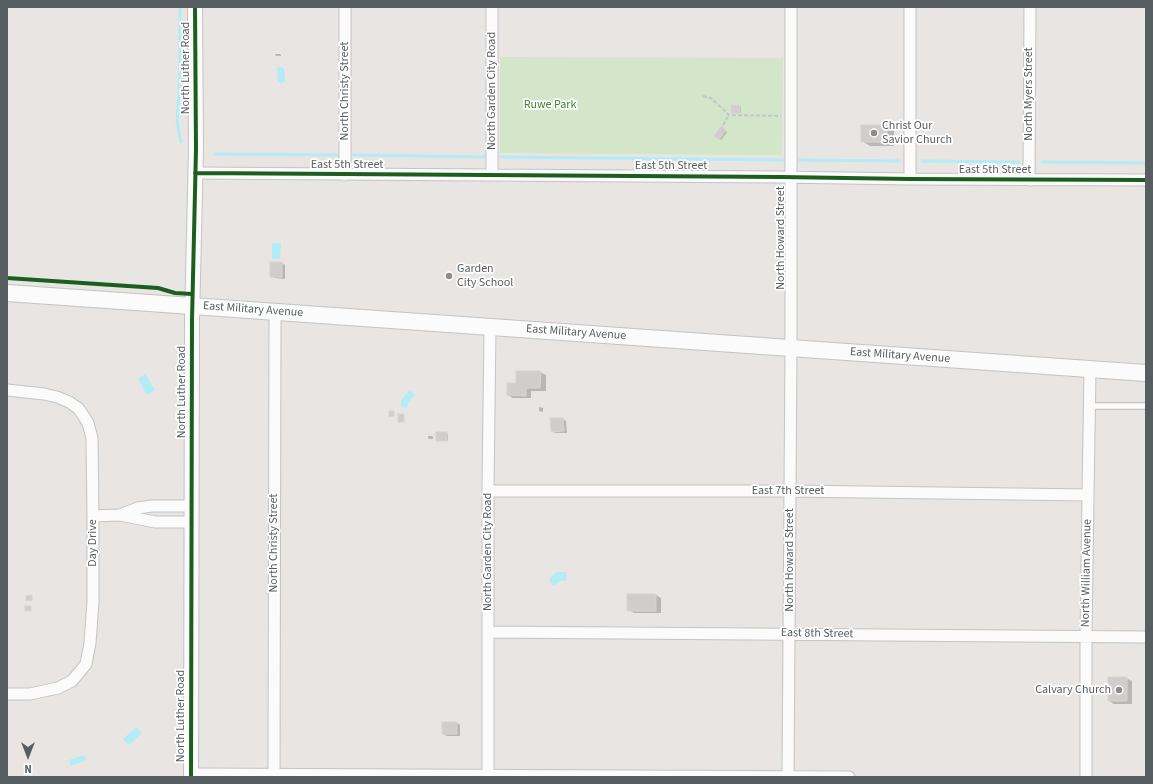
<!DOCTYPE html>
<style>
body{margin:0}
#map{position:relative;width:1153px;height:784px;overflow:hidden;background:#e8e5e2;font-family:"Source Sans 3",sans-serif}
canvas{display:block}
.frame{position:absolute;inset:0;border:8px solid #575e61;pointer-events:none}
.north{position:absolute;left:8px;top:736px;width:40px;height:40px;-webkit-text-stroke:3px #fff;paint-order:stroke;rotate:180deg;font-size:11px;font-weight:700;line-height:16px;text-align:center;color:#575e61}
.north::after{content:'';display:block;margin:auto;width:14px;height:18px;background:#575e61;clip-path:polygon(50% 0,100% 100%,50% 72%,0 100%)}
</style>
<div id="map">
<canvas width="1153" height="784"></canvas>
<div class="frame"></div>
<div class="north">N</div>
</div>
<script>
const ctx = document.querySelector('canvas').getContext('2d');
ctx.lineJoin = 'round';
function paint(path, color) { ctx.fillStyle = color; ctx.fill(path, 'evenodd'); }
const poly = rows => new Path2D(rows.map(r => 'M' + r).join(''));
function stroke(path, color, width, dash) { ctx.strokeStyle = color; ctx.lineWidth = width; ctx.lineCap = dash ? 'butt' : 'round'; ctx.setLineDash(dash || []); ctx.stroke(path); }
function drawText(font, color, halo, rows, align = 'center') {
  ctx.font = font + ' "Source Sans 3",sans-serif'; ctx.lineWidth = 3.5; ctx.setLineDash([]); ctx.textBaseline = 'middle'; ctx.strokeStyle = halo; ctx.fillStyle = color; for (const [text, x, y, turn = 0] of rows) {
    ctx.save(); ctx.translate(x, y); ctx.rotate((+turn || 0) * Math.PI / 180); ctx.textAlign = isNaN(turn) ? turn : align; if (halo) ctx.strokeText(text, 0, 0); ctx.fillText(text, 0, 0); ctx.restore();
  }
}
const green = poly([
 [500,57,783,58,782,155,500,153]
]);
const water = poly([
 [279,67,281,67,284,69,285,81,281,84,278,81,277,69],
 [272,243,281,243,280,259,272,259],
 [145,374,155,390,147,395,138,379],
 [410,390,415,395,408,402,407,408,401,407,401,400],
 [557,572,566,572,567,579,566,581,561,581,553,586,549,579],
 [136,727,142,733,129,745,123,739],
 [84,755,86,760,71,766,69,760]
]);
const shadow = poly([
 [275,54,280,54,281,55,281,56,277,56,275,55],
 [740,106,741,107,741,113,732,112],
 [887,126,894,130,894,146,870,146,862,141],
 [721,128,727,132,721,140,715,135],
 [282,263,285,265,285,279,275,278,271,276],
 [540,372,546,375,546,391,531,391,531,398,513,398,508,395],
 [539,407,543,408,543,412,539,411],
 [563,419,566,421,567,433,555,433,552,431],
 [446,433,448,434,448,441,437,440],
 [428,436,432,436,433,437,433,439,429,439,428,438],
 [656,595,661,598,661,613,634,613,628,610],
 [1126,678,1132,681,1132,704,1114,704,1109,701],
 [457,723,460,725,460,736,447,736,443,734]
]);
const stream = poly([
 [180,7,180,77,177,122,181,142],
 [215,154,337,155],
 [354,155,485,157],
 [501,157,784,160],
 [800,160,899,161],
 [922,161,1019,162],
 [1042,162,1146,163]
]);
const building = poly([
 [731,105,740,105,740,113,731,113,731,105],
 [861,125,887,125,887,142,861,142,861,125],
 [721,126,726,130,719,140,714,136,721,126],
 [270,262,282,262,282,277,270,277,270,262],
 [516,371,541,371,540,388,526,388,526,396,507,395,507,383,516,383,516,371],
 [389,411,394,411,394,416,389,417,389,411],
 [398,414,404,414,404,422,398,422,398,414],
 [550,418,563,418,564,431,551,432,550,418],
 [436,432,447,432,447,441,436,441,436,432],
 [627,594,656,594,656,611,627,611,627,594],
 [32,595,32,600,26,601,26,596,32,595],
 [25,606,31,606,31,611,25,611,25,606],
 [1108,677,1127,677,1127,701,1108,701,1108,677],
 [442,722,457,722,457,734,442,734,442,722]
]);
const path = poly([
 [703,96,711,98,729,115,781,116],
 [723,125,729,115]
]);
const service = poly([
 [1090,406,1146,406]
]);
const minor = poly([
 [492,7,492,175],
 [195,173,781,177,910,179,1146,180],
 [345,175,345,7],
 [910,179,910,7],
 [1029,180,1030,7],
 [7,390,44,394,57,397,69,402,78,408,83,415,88,423,92,438,93,516,93,602,90,643,86,664,72,681,58,688,30,694,7,694],
 [488,491,790,491,1088,495],
 [120,515,138,508,152,506,192,506],
 [93,516,120,515,155,522,192,522],
 [488,632,1146,637],
 [191,774,849,777],
 [274,774,275,312],
 [488,777,488,491,490,327],
 [788,777,791,349,791,7],
 [1086,777,1086,637,1088,495,1090,370]
]);
const tertiary = poly([
 [191,777,192,320,196,149,195,7]
]);
const secondary = poly([
 [7,293,1146,373]
]);
const cycleway = poly([
 [195,173,781,177,910,179,1146,180],
 [7,278,158,288,175,293,192,294],
 [191,777,192,320,196,149,195,7]
]);
const markers = [
 [874,133,4,"#8a8d8e"],
 [449,276,4,"#8a8d8e"],
 [1119,690,4,"#8a8d8e"]
];
const streetNames = [
 ["North Luther Road",186,68,-90],
 ["North Christy Street",345,91,-90],
 ["North Garden City Road",492,91,-90],
 ["North Myers Street",1029,94,-90],
 ["East 5th Street",347,165],
 ["East 5th Street",671,166],
 ["East 5th Street",995,170],
 ["North Howard Street",781,238,-90],
 ["East Military Avenue",253,310,4],
 ["East Military Avenue",576,333,4],
 ["East Military Avenue",900,356,4],
 ["North Luther Road",182,392,-90],
 ["East 7th Street",788,491],
 ["Day Drive",93,543,-90],
 ["North Christy Street",274,543,-90],
 ["North Garden City Road",488,552,-90],
 ["North Howard Street",790,560,-90],
 ["North William Avenue",1087,573,-89],
 ["East 8th Street",817,634,1],
 ["North Luther Road",181,716,-90]
];
const parkNames = [
 ["Ruwe Park",550,105]
];
const poiNames = [
 ["Christ Our",882,126],
 ["Savior Church",882,140],
 ["Garden",457,269],
 ["City School",457,283],
 ["Calvary Church",1111,690,"right"]
];
paint(green, '#d4e6ca');
paint(water, '#b2ecf6');
paint(shadow, '#0003');
stroke(stream, '#b2ecf6', 3);
paint(building, '#d0cdcc');
stroke(building, '#d8d4d1', 1);
stroke(service, '#c3c4c3', 8);
stroke(minor, '#c3c4c3', 13);
stroke(tertiary, '#c3c4c3', 16);
stroke(secondary, '#c3c4c3', 18);
stroke(path, '#c1c8c3', 2, [4, 2]);
stroke(service, '#fcfbfb', 5.5);
stroke(minor, '#fcfbfb', 11);
stroke(tertiary, '#fcfbfb', 14);
stroke(secondary, '#fcfbfb', 16);
stroke(cycleway, '#1b5e20', 4);
for (const [x, y, r, color] of markers) { const dot = new Path2D(); dot.arc(x, y, r, 0, 2 * Math.PI); ctx.fillStyle = color; ctx.fill(dot); stroke(dot, '#fff', 1.5); }
drawText('12px', '#575e61', '#fff', streetNames);
drawText('12px', '#40842c', '#fff', parkNames);
drawText('12px', '#575e61', '#fff', poiNames, 'left');
</script>
